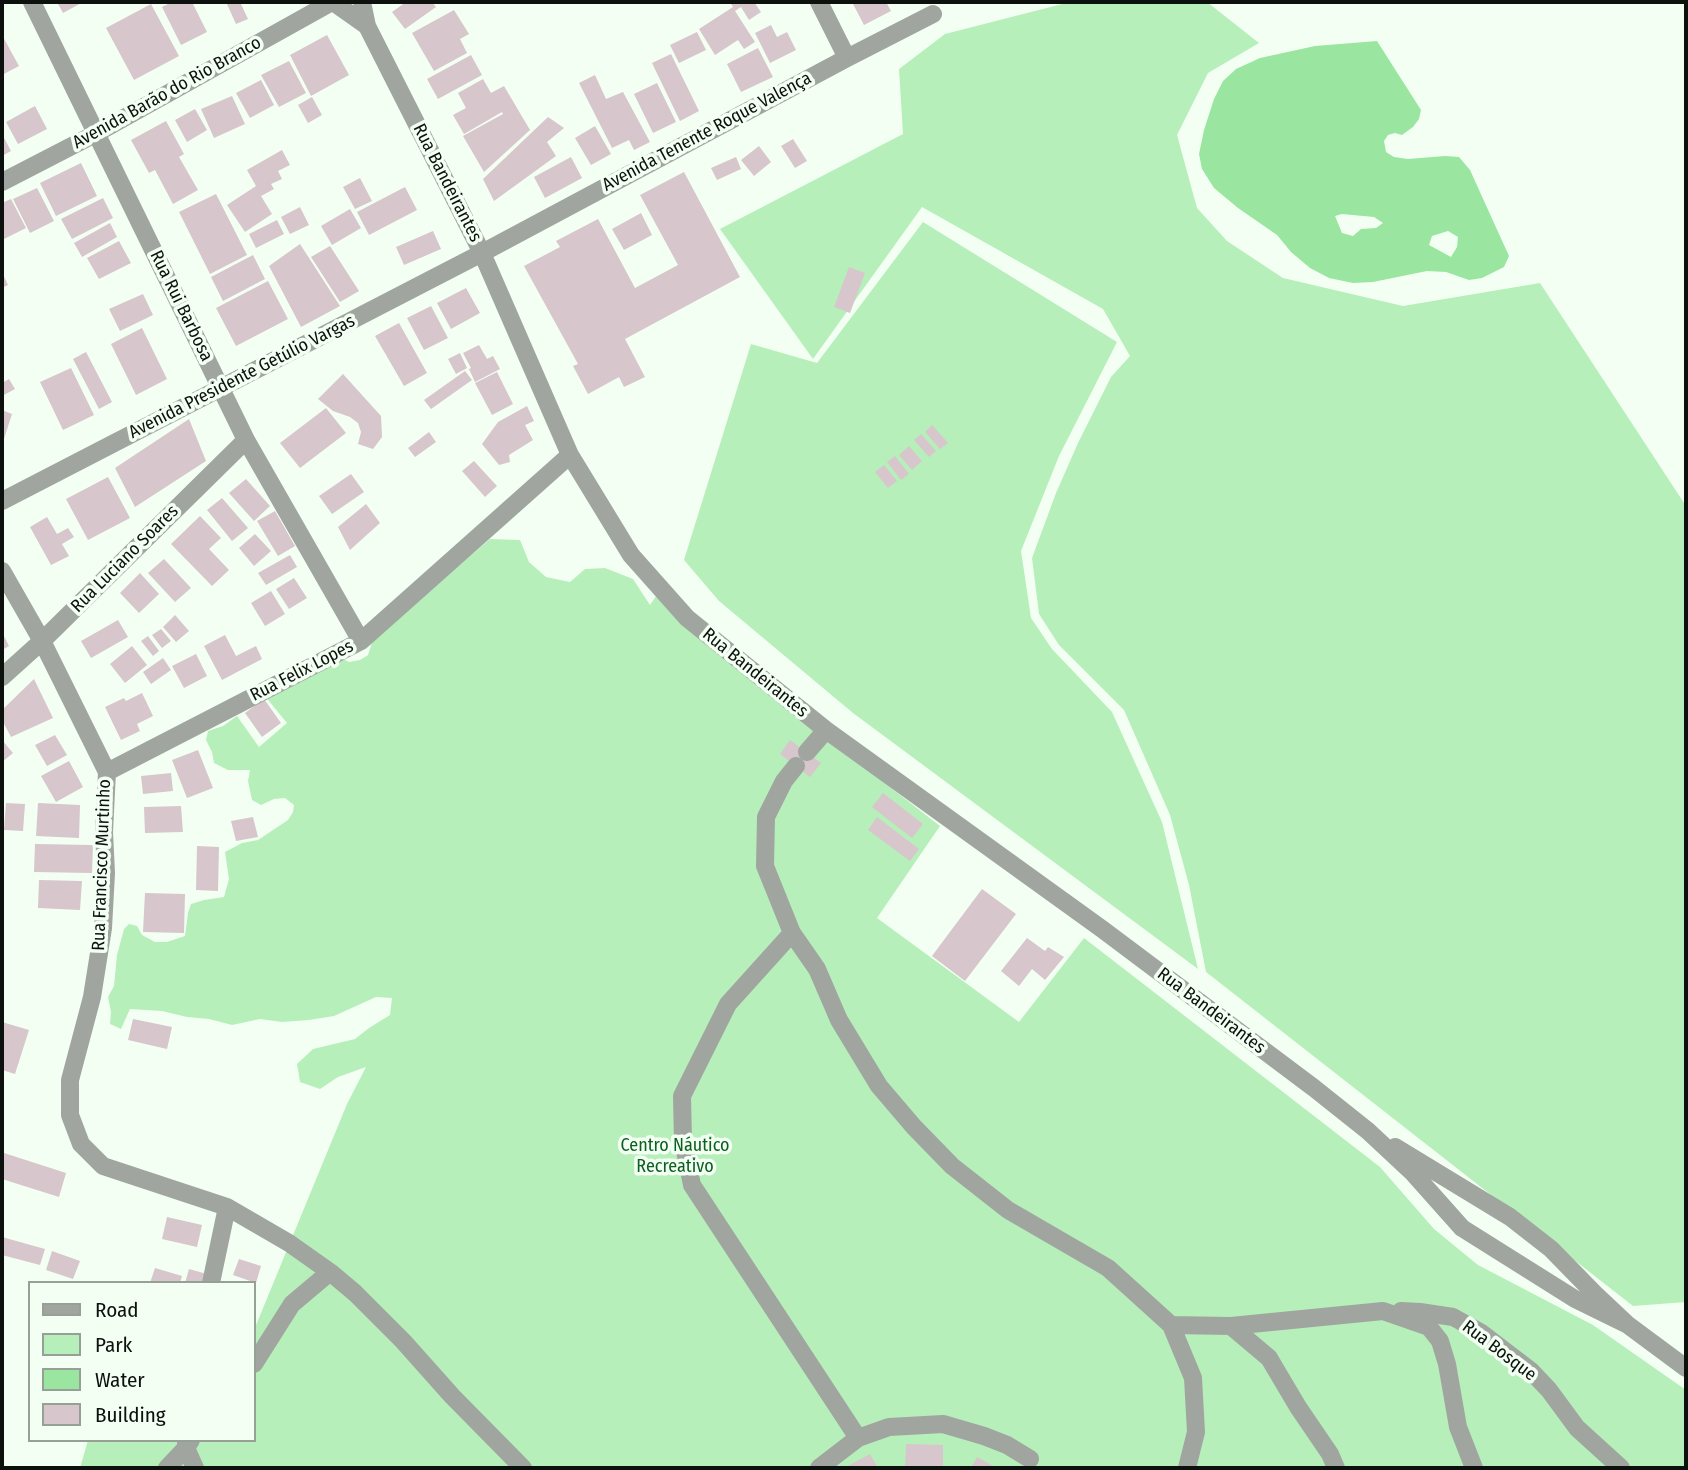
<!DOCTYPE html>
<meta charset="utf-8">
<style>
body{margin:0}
#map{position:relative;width:1688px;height:1470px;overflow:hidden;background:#f3fff3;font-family:"Fira Sans Condensed",sans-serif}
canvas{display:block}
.frame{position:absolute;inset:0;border:4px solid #0d110e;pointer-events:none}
.legend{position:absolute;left:28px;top:1281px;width:228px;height:161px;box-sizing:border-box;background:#f3fff3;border:2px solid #97a097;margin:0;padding:9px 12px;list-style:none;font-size:21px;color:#0d110e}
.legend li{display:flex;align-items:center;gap:14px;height:35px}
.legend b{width:35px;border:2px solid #97a097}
</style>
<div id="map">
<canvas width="1688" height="1470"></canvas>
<div class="frame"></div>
<ul class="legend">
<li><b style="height:9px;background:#a0a5a0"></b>Road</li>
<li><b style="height:19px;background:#b7efbb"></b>Park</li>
<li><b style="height:19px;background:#9ae6a0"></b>Water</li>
<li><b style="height:19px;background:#d7c6cc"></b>Building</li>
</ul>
</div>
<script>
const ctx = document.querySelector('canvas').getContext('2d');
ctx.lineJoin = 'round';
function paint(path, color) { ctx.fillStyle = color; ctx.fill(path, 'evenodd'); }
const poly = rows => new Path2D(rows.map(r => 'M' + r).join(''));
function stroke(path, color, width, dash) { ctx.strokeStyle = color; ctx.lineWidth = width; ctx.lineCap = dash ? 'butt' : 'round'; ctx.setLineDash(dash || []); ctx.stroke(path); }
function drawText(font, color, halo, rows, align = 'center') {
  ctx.font = font + ' "Fira Sans Condensed",sans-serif'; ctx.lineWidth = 7; ctx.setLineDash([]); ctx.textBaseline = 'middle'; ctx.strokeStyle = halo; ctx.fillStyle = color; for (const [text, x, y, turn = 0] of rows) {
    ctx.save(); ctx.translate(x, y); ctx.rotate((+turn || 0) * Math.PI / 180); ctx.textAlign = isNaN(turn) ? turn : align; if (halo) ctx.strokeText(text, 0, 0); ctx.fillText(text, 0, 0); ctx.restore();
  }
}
const green = poly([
 [1070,2,1207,2,1259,43,1208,73,1177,135,1197,208,1227,241,1283,278,1403,306,1540,283,1686,506,1686,1302,1633,1306,1206,972,1189,885,1170,815,1124,710,1059,645,1039,614,1032,558,1056,493,1078,443,1111,377,1130,356,1103,309,922,207,813,359,720,229,903,134,899,69,945,34],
 [923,222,1117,342,1059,456,1021,551,1031,618,1052,649,1112,712,1162,822,1198,969,853,713,719,601,684,560,751,344,817,363],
 [490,539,520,540,529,562,546,577,570,582,585,569,605,568,633,579,650,605,656,596,736,667,940,826,877,918,1019,1022,1084,938,1380,1167,1434,1229,1478,1265,1593,1325,1686,1390,1686,1468,80,1468,88,1440,254,1440,254,1330,347,1104,366,1067,338,1077,320,1089,300,1082,297,1064,313,1049,355,1039,369,1028,390,1015,392,998,376,997,334,1016,309,1020,282,1022,260,1019,232,1025,209,1019,187,1017,162,1011,130,1009,121,1029,110,1024,111,1012,108,997,114,986,117,955,124,929,129,924,137,926,142,935,155,942,167,942,185,936,188,913,191,904,204,900,224,897,229,879,225,852,242,843,258,840,288,820,293,812,294,805,285,798,274,799,261,805,252,800,248,781,250,770,228,770,214,763,212,752,206,740,208,731,223,726,237,716,259,747,287,723,264,695,341,658,349,662,360,660,368,655,373,639]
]);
const water = poly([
 [1377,41,1421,110,1419,119,1413,127,1402,135,1395,133,1388,135,1384,141,1386,152,1394,157,1408,159,1445,156,1459,157,1470,170,1509,256,1504,267,1482,278,1469,280,1446,272,1427,271,1373,282,1353,283,1329,278,1310,268,1291,252,1277,235,1238,208,1214,188,1202,169,1199,154,1204,130,1214,99,1223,81,1236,69,1260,58,1315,46],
 [1342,214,1374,217,1383,223,1376,228,1361,229,1353,236,1342,233,1335,216],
 [1448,231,1458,237,1457,247,1451,257,1429,245,1432,236]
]);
const building = poly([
 [57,2,83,2,63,13],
 [172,2,192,2,207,32,181,45,162,7],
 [226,2,240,2,248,19,236,24],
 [406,2,432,2,436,7,405,29,392,12],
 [730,2,754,2,761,12,749,20,741,7,735,11,755,42,744,49,738,40,715,55,699,29,733,7],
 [852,2,886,2,891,11,864,25],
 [151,4,179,56,134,80,106,28],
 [454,10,469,34,460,39,467,53,434,71,412,33],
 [771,25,777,37,787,32,796,50,770,63,755,33],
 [697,32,706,50,679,63,670,45],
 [2,35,19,66,2,75],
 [327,35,349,75,311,96,290,55],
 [758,48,773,77,741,92,727,64],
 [671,54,699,111,680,121,652,63],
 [471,55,482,75,438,99,427,79],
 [289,61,306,93,279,107,261,75],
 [595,75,606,99,623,92,650,142,634,150,629,140,612,148,579,83],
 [483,79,491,93,504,86,530,130,484,172,463,136,503,114,502,112,464,134,453,115,466,108,458,93],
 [261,80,274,105,250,118,236,93],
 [657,83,676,122,653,133,634,94],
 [232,96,245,124,214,138,201,109],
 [312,97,322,115,308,123,298,105],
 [35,106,47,129,18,144,6,122],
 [195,109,207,130,187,142,175,120],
 [548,117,564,128,547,142,556,156,494,201,483,179],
 [166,121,184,154,179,157,198,190,173,204,155,170,149,173,131,140],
 [595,126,611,154,591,165,575,138],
 [2,134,11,151,2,156],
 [793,139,807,161,795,168,781,146],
 [759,146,771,162,754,176,741,160],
 [282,150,290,165,278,171,282,179,271,184,274,189,261,196,272,214,245,232,227,205,256,186,247,170],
 [571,157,582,178,545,198,534,177],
 [736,157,741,169,717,180,711,168],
 [81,163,97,196,56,216,40,183],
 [684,172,740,277,625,339,645,377,624,387,619,377,588,394,573,366,578,364,524,266,560,247,556,241,598,219,635,288,678,265,640,195],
 [360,178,372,201,355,209,343,187],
 [405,187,417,210,369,235,357,212],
 [37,188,54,221,30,233,13,199],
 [216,194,247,255,210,274,179,212],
 [103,198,113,218,72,239,61,219],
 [11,199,26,228,2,240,2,203],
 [300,207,309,225,290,234,281,217],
 [350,209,361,228,332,245,321,226],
 [641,213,652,235,624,250,612,229],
 [277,220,284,234,256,248,249,234],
 [110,223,117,237,82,257,74,243],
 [433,231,441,249,404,265,396,247],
 [119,241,131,263,99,279,87,258],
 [300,244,340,306,301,327,269,266],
 [330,246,359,291,340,302,311,257],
 [253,255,265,279,223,301,211,277],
 [849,267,865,273,850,313,834,307],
 [2,272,8,285,2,288],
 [268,281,288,319,236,346,216,308],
 [466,288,480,313,451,329,437,303],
 [143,294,153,315,120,331,109,309],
 [431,306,448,338,424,350,407,318],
 [399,323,427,373,404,386,375,336],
 [142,328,167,379,136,395,111,344],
 [479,345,487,359,493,356,500,369,475,382,469,369,471,368,463,353],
 [86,352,112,402,99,409,73,359],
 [460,353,467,368,456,374,448,359],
 [71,368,94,415,63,430,40,382],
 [465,371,472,380,431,409,424,400],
 [497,372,513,404,492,415,475,383],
 [343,374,381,416,382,437,373,449,358,444,361,432,358,423,350,417,333,411,318,399],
 [9,379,15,389,2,396,2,383],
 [527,406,534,421,525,425,533,440,509,455,510,462,499,465,482,444,498,422],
 [326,408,346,433,300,468,280,443],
 [2,410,12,414,2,445],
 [189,419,206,461,135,507,115,468],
 [932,425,948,443,940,449,925,432],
 [429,432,436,442,415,457,408,448],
 [921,434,936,451,929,457,914,440],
 [909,446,922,461,912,470,899,455],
 [895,456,909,474,901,480,887,462],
 [474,461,497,486,485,497,462,471],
 [884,465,897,481,888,488,875,472],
 [351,474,364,492,332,514,319,496],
 [108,477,130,518,88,540,66,499],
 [246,479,270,506,254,521,229,493],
 [222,498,248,528,232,541,207,510],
 [366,504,380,523,350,550,338,527],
 [275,511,295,546,278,556,257,521],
 [200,516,221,538,209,549,229,570,212,586,171,544],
 [47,517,57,534,68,528,74,537,62,544,69,556,51,565,30,527],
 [255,534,271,551,254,566,239,548],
 [290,555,297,567,266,585,258,573],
 [164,559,191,588,175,602,148,573],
 [140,573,159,594,139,613,120,593],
 [294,578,307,598,289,609,276,589],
 [271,591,285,614,265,626,251,603],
 [175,615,189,631,176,642,163,627],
 [118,620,128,637,91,658,81,641],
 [161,629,171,641,162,648,152,635],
 [2,632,9,646,2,650],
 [225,635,236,656,256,646,262,659,222,680,204,646],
 [148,636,159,651,153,656,141,641],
 [132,646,147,665,125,683,110,664],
 [196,654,207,676,184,688,172,666],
 [163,658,171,670,151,684,143,672],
 [34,679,53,718,11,737,2,720,2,710],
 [142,693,153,716,137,724,140,731,121,740,105,707,124,698,126,701],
 [264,699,281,723,262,737,245,713],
 [55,735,67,755,47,766,35,745],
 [2,740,13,753,2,762],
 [790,740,821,763,810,777,780,754],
 [198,750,213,788,187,798,172,760],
 [69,761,83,787,56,802,41,776],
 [171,773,173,791,143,794,141,776],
 [883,793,923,824,912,838,872,807],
 [6,803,25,804,23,831,4,830],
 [38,803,80,805,79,838,36,836],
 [181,806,183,832,145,833,144,807],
 [253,817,258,837,236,841,231,821],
 [877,817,919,849,910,861,868,830],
 [35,844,93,845,92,873,34,872],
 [197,846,219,847,218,891,196,890],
 [39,880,82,881,80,910,38,908],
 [982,889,1016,914,965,981,932,956],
 [145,893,185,894,184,933,143,932],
 [1027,938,1045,951,1048,947,1064,957,1045,980,1032,969,1019,986,1001,971],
 [133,1019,172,1027,167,1049,128,1040],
 [2,1022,29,1030,15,1074,2,1070],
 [4,1153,66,1173,59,1197,2,1179,2,1162],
 [167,1217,202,1225,197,1247,162,1239],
 [2,1237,45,1249,40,1265,2,1255],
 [52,1251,80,1261,73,1279,46,1270],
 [239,1259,261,1266,256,1283,233,1275],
 [155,1268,182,1276,180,1283,150,1283],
 [189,1269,207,1274,205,1283,185,1283],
 [906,1444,943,1445,943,1468,905,1468],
 [870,1454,878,1468,844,1468],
 [977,1457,997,1468,971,1468]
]);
const minor = poly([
 [32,2,246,440,361,641],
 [333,2,367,26],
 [362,2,367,26,482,253,570,455,631,555,687,618,826,730,1102,929,1314,1088,1368,1131,1413,1173,1462,1228,1575,1299,1628,1325],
 [819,2,847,58],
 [2,182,97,133,332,2],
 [2,501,482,253,847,58,933,14],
 [2,571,42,641,107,772,104,832,106,873,103,928,92,997,70,1080,70,1115,81,1144,103,1166,227,1207,289,1243,330,1272,355,1293,403,1341,452,1396,523,1468],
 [2,677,42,641,246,440],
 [807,752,826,730],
 [796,766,784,781,766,817,765,866,792,933,817,969,839,1020,879,1086,914,1127,952,1166,1008,1210,1108,1268,1171,1325,1193,1378,1196,1432,1187,1468],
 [107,772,361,641,570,455],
 [792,933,728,1004,682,1096,683,1141,692,1185,858,1438],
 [1395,1147,1510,1217,1551,1249,1595,1294,1628,1325,1686,1368],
 [211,1283,227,1207],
 [1401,1311,1420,1312,1453,1317,1480,1332,1531,1371,1549,1390,1577,1428,1621,1468],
 [1171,1325,1231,1326,1269,1358,1298,1407,1330,1454,1336,1468],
 [1231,1326,1383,1311,1429,1327,1440,1341,1447,1364,1458,1427,1474,1468],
 [254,1364,292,1304,330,1272],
 [186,1440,186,1448,195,1468],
 [167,1468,186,1448,191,1440],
 [819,1468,858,1438,889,1427,943,1424,984,1436,1007,1445,1030,1459]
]);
const streetNames = [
 ["Avenida Barão do Rio Branco",167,93,-29],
 ["Avenida Tenente Roque Valença",707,132,-28],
 ["Rua Bandeirantes",447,183,63],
 ["Rua Rui Barbosa",181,306,64],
 ["Avenida Presidente Getúlio Vargas",242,377,-27],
 ["Rua Luciano Soares",125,559,-45],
 ["Rua Felix Lopes",302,671,-27],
 ["Rua Bandeirantes",755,673,39],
 ["Rua Francisco Murtinho",102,865,-88],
 ["Rua Bandeirantes",1211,1011,37],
 ["Rua Bosque",1499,1351,37]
];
const parkNames = [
 ["Centro Náutico",675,1146],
 ["Recreativo",675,1167]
];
paint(green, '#b7efbb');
paint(water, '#9ae6a0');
paint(building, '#d7c6cc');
stroke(minor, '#a0a5a0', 18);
drawText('18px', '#0d110e', '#f3fff3', streetNames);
drawText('18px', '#0c5f20', '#f3fff3', parkNames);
</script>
